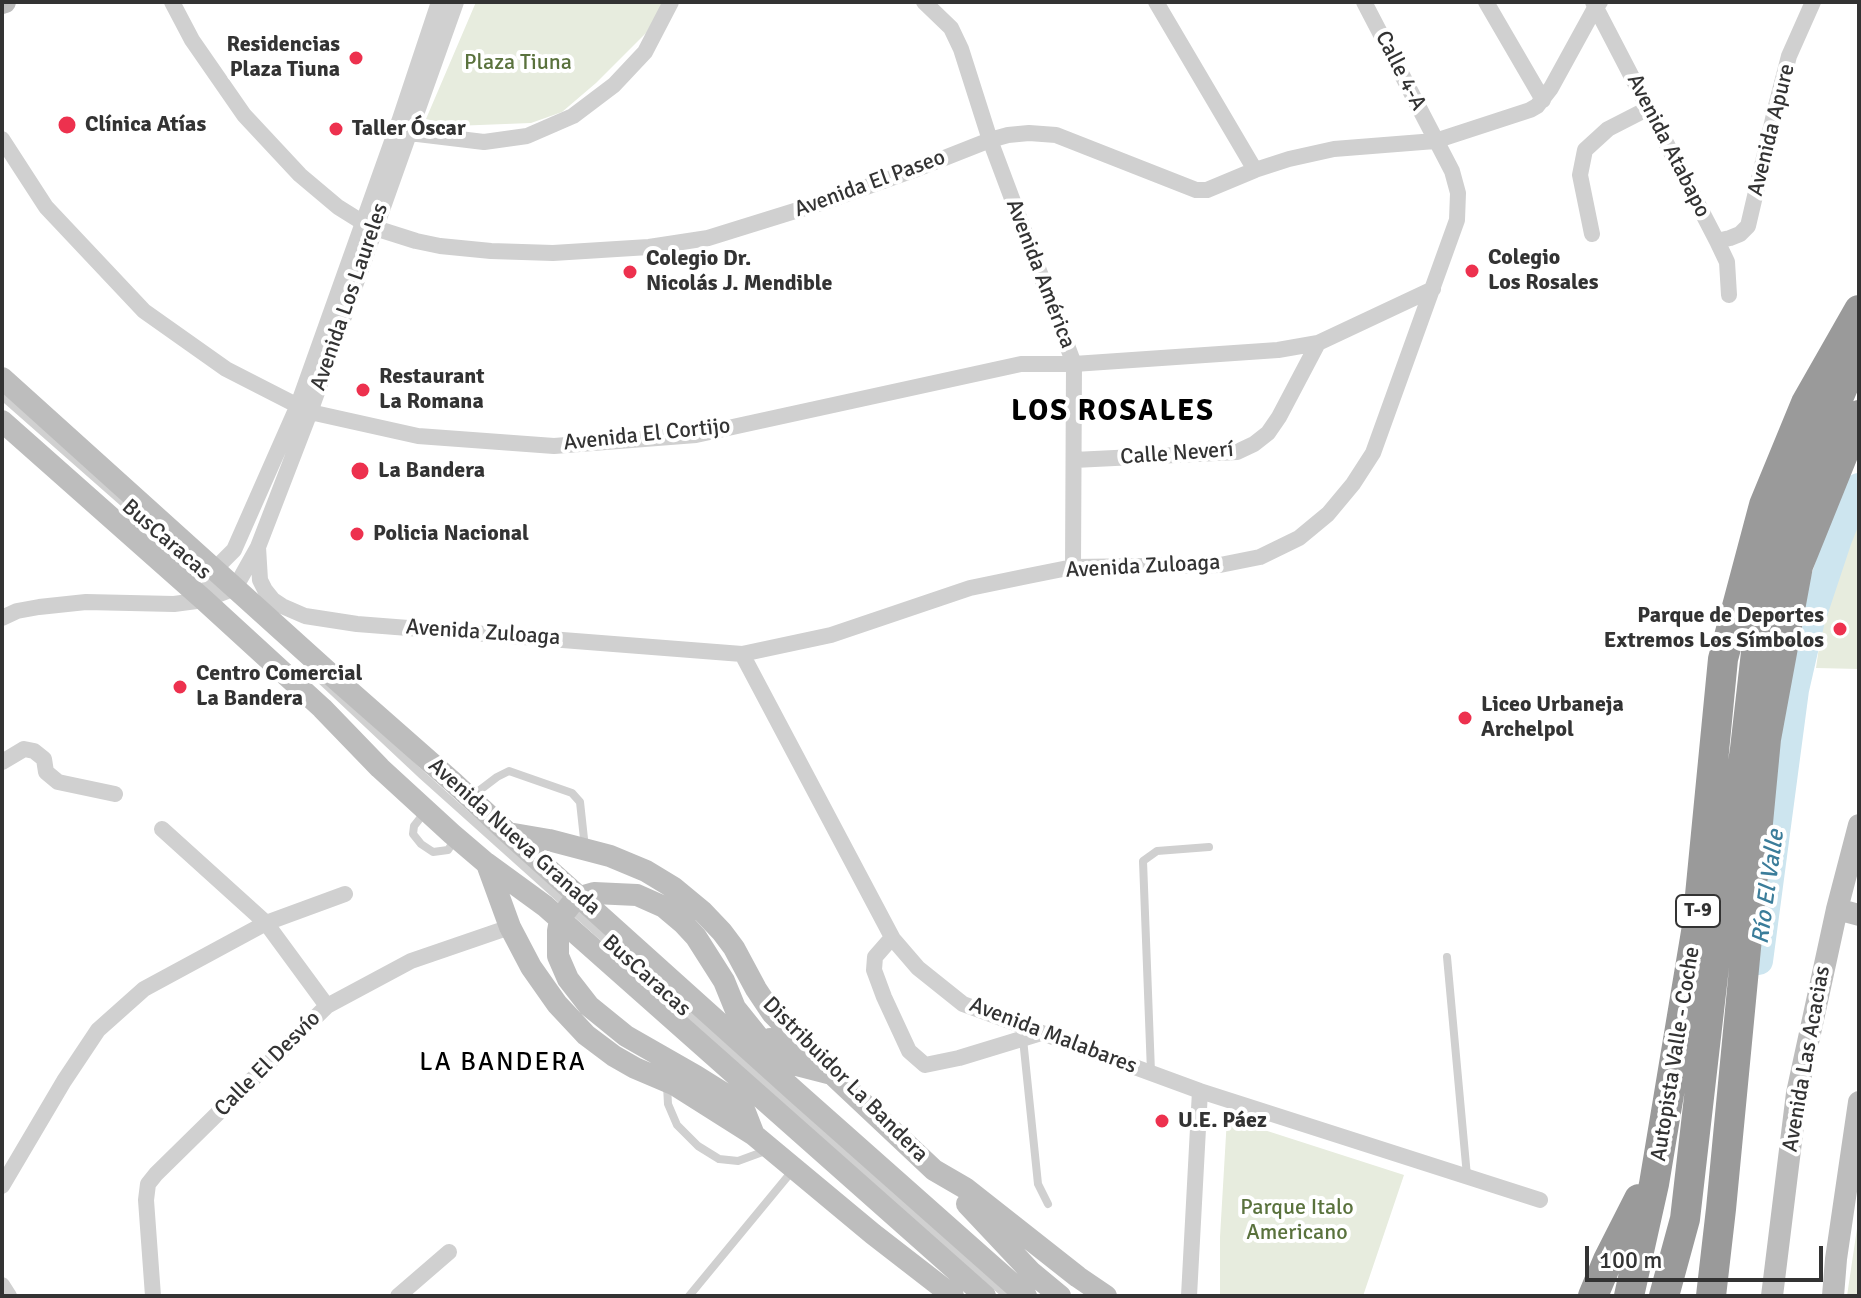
<!DOCTYPE html>
<meta charset="utf-8">
<style>
body{margin:0}
#map{position:relative;width:1861px;height:1298px;overflow:hidden;background:#fff;font-family:Signika,sans-serif}
canvas{display:block}
.frame{position:absolute;inset:0;border:4px solid #333;pointer-events:none}
.scale{position:absolute;left:1585px;top:1246px;width:238px;height:36px;box-sizing:border-box;border:4px solid #333;border-top:0;padding-left:10px;font-size:24px;line-height:28px;white-space:nowrap;color:#333;-webkit-text-stroke:6px #fff;paint-order:stroke}
</style>
<div id="map">
<canvas width="1861" height="1298"></canvas>
<div class="frame"></div>
<div class="scale">100 m</div>
</div>
<script>
const ctx = document.querySelector('canvas').getContext('2d');
ctx.lineJoin = 'round';
function paint(path, color) { ctx.fillStyle = color; ctx.fill(path, 'evenodd'); }
const poly = rows => new Path2D(rows.map(r => 'M' + r).join(''));
function stroke(path, color, width, dash) { ctx.strokeStyle = color; ctx.lineWidth = width; ctx.lineCap = dash ? 'butt' : 'round'; ctx.setLineDash(dash || []); ctx.stroke(path); }
function drawText(font, color, halo, rows, align = 'center') {
  ctx.font = font + ' Signika,sans-serif'; ctx.lineWidth = 8; ctx.setLineDash([]); ctx.textBaseline = 'middle'; ctx.strokeStyle = halo; ctx.fillStyle = color; for (const [text, x, y, turn = 0] of rows) {
    ctx.save(); ctx.translate(x, y); ctx.rotate((+turn || 0) * Math.PI / 180); ctx.textAlign = isNaN(turn) ? turn : align; if (halo) ctx.strokeText(text, 0, 0); ctx.fillText(text, 0, 0); ctx.restore();
  }
}
const green = poly([
 [476,2,664,2,646,33,596,83,562,112,531,123,454,126,426,119],
 [1859,521,1859,669,1816,668,1827,591],
 [1227,1118,1404,1175,1363,1296,1220,1296,1220,1237],
 [1859,1215,1859,1296,1847,1296]
]);
const river = poly([
 [1759,961,1795,690,1811,620,1838,539,1859,487]
]);
const lane = poly([
 [2,396,143,520],
 [322,681,423,776,817,1129,1007,1296],
 [472,796,497,777,509,771,572,793,580,802,585,848],
 [425,812,414,826,413,834,421,844,433,852,448,850,456,838],
 [1447,957,1467,1176],
 [1023,1039,1038,1184,1048,1204],
 [1151,1072,1143,861,1157,851,1209,847],
 [667,1086,668,1104,677,1125,698,1146,719,1159,738,1161,768,1150],
 [689,1296,793,1170]
]);
const street = poly([
 [172,2,192,40,244,115,300,175,338,207,362,222,375,228,416,241,440,246,491,251,553,253,649,247,708,238,827,201,914,170,990,140,1008,135,1029,133,1056,135,1196,190,1207,190,1255,170,1289,159,1334,149,1435,141,1530,110,1537,106,1551,88,1596,6,1600,2],
 [924,2,951,28,961,49,990,140,1074,364,1073,567],
 [1156,2,1255,170],
 [1486,2,1543,100],
 [1593,2,1717,241,1727,262,1729,295],
 [401,132,484,142,527,136,573,116,614,85,645,52,671,2],
 [2,139,46,207,144,311,226,369,310,412,418,436,554,446,696,435,1021,364,1074,364,1278,350,1318,343,1433,289],
 [1592,234,1580,175,1585,150,1608,129,1649,108],
 [1717,241,1730,238,1740,234,1748,226,1776,106,1789,56,1813,2],
 [1074,460,1237,452,1254,444,1268,433,1279,417,1318,343],
 [258,547,260,580,265,590,273,600,282,606,305,616,357,624,742,654,831,635,970,588,1028,576,1073,567,1220,565,1260,557,1299,538,1328,514,1353,484,1373,453,1457,220,1458,193,1452,171,1364,2],
 [204,600,215,569,234,550,298,405,400,119,439,2],
 [2,618,17,611,39,607,86,602,174,604,204,600,235,588,258,547,310,412,456,2],
 [742,654,893,939,918,968,963,1004,1200,1091,1540,1200],
 [2,762,24,749,34,751,44,759,46,772,58,782,115,794],
 [162,829,266,923,327,1006],
 [893,939,889,941,875,957,874,970,884,997,909,1051,925,1065,959,1058,1041,1033],
 [2,1186,64,1081,98,1030,144,989,266,923,345,894],
 [2,1285,9,1296],
 [153,1296,146,1200,148,1184,156,1174,327,1006,411,961,510,927],
 [398,1296,449,1252],
 [1189,1296,1200,1091]
]);
const secondary = poly([
 [2,3,5,2],
 [2,378,338,681,454,783,507,832,797,1093,1026,1296],
 [2,421,204,600,322,708,380,768,452,834,486,863,545,906,985,1296],
 [508,833,549,840,610,856,646,871,674,888,703,912,722,932,734,948,756,989,772,1013,833,1075,934,1170,965,1188,1078,1277,1106,1296],
 [487,864,510,927,531,967,557,1004,586,1035,614,1056,635,1068,675,1085,754,1135,873,1234,953,1296],
 [1837,909,1859,915],
 [770,1039,797,1065,832,1074],
 [754,1135,745,1112,728,1096,696,1076,626,1036,589,1006,568,979,558,956,558,931,560,920,565,912,572,903,580,897,594,893,637,895,664,907,683,923,696,937,724,981,735,1008,776,1059],
 [967,1204,1031,1272,1060,1296],
 [1772,1296,1797,1093,1837,909,1859,825],
 [1833,1296,1836,1259,1859,1102]
]);
const highway = poly([
 [1593,1296,1608,1260,1639,1199],
 [1629,1296,1654,1184,1697,926,1723,659,1764,505,1806,403,1859,310],
 [1664,1296,1685,1219,1717,941,1745,749,1759,626,1773,570,1808,468,1859,350],
 [1711,1296,1721,1209,1766,739,1798,566,1859,415]
]);
const markers = [
 [356,58,8,"#ed314e"],
 [67,125,10,"#ed314e"],
 [336,129,8,"#ed314e"],
 [1472,271,8,"#ed314e"],
 [630,272,8,"#ed314e"],
 [363,390,8,"#ed314e"],
 [360,471,10,"#ed314e"],
 [357,534,8,"#ed314e"],
 [1840,629,8,"#ed314e"],
 [180,687,8,"#ed314e"],
 [1465,718,8,"#ed314e"],
 [1162,1121,8,"#ed314e"]
];
const shields = [
 [1698,911,44]
];
const shieldNames = [
 ["T-9",1698,911]
];
const poiNames = [
 ["Residencias",340,45,"right"],
 ["Plaza Tiuna",340,70,"right"],
 ["Clínica Atías",85,125],
 ["Taller Óscar",352,129],
 ["Colegio",1488,258],
 ["Los Rosales",1488,283],
 ["Colegio Dr.",646,259],
 ["Nicolás J. Mendible",646,284],
 ["Restaurant",379,377],
 ["La Romana",379,402],
 ["La Bandera",378,471],
 ["Policia Nacional",373,534],
 ["Parque de Deportes",1824,616,"right"],
 ["Extremos Los Símbolos",1824,641,"right"],
 ["Centro Comercial",196,674],
 ["La Bandera",196,699],
 ["Liceo Urbaneja",1481,705],
 ["Archelpol",1481,730],
 ["U.E. Páez",1178,1121]
];
const parkNames = [
 ["Plaza Tiuna",518,63],
 ["Parque Italo",1297,1208],
 ["Americano",1297,1233]
];
const streetNames = [
 ["Calle 4-A",1400,71,63],
 ["Avenida Apure",1772,130,-76],
 ["Avenida Atabapo",1668,146,63],
 ["Avenida El Paseo",870,184,-20],
 ["Avenida América",1040,274,69],
 ["Avenida Los Laureles",350,297,-71],
 ["Avenida El Cortijo",647,435,-6],
 ["Calle Neverí",1177,454,-4],
 ["BusCaracas",166,540,41],
 ["Avenida Zuloaga",1143,567,-3],
 ["Avenida Zuloaga",483,633,4],
 ["Avenida Nueva Granada",514,837,42],
 ["BusCaracas",646,976,42],
 ["Avenida Malabares",1053,1036,21],
 ["Autopista Valle - Coche",1676,1054,-81],
 ["Avenida Las Acacias",1807,1059,-80],
 ["Calle El Desvío",268,1064,-45],
 ["Distribuidor La Bandera",845,1080,45]
];
const waterNames = [
 ["Río El Valle",1769,887,-82]
];
const quarterNames = [
 ["LA BANDERA",503,1063]
];
const districtNames = [
 ["LOS ROSALES",1113,412]
];
paint(green, '#e7ecde');
stroke(river, '#cde5ef', 28);
stroke(lane, '#d0d0d0', 8);
stroke(street, '#d0d0d0', 16);
stroke(secondary, '#bdbdbd', 22);
stroke(highway, '#9a9a9a', 30);
for (const [x, y, r, color] of markers) { const dot = new Path2D(); dot.arc(x, y, r, 0, 2 * Math.PI); ctx.fillStyle = color; ctx.fill(dot); stroke(dot, '#fff', 3); }
for (const [x, y, w] of shields) { const box = new Path2D(); box.roundRect(x - w / 2, y - 16, w, 32, 6); ctx.fillStyle = '#fff'; ctx.fill(box); stroke(box, '#333', 2); }
drawText('bold 20px', '#333', null, shieldNames);
drawText('bold 22px', '#333', '#fff', poiNames, 'left');
drawText('22px', '#5a723d', '#fff', parkNames);
drawText('22px', '#333', '#fff', streetNames);
drawText('italic 24px', '#3b7d9a', '#fff', waterNames);
ctx.letterSpacing = '2px';
drawText('26px', '#000', '#fff', quarterNames);
ctx.letterSpacing = '0px';
ctx.letterSpacing = '2px';
drawText('bold 30px', '#000', '#fff', districtNames);
ctx.letterSpacing = '0px';
</script>
